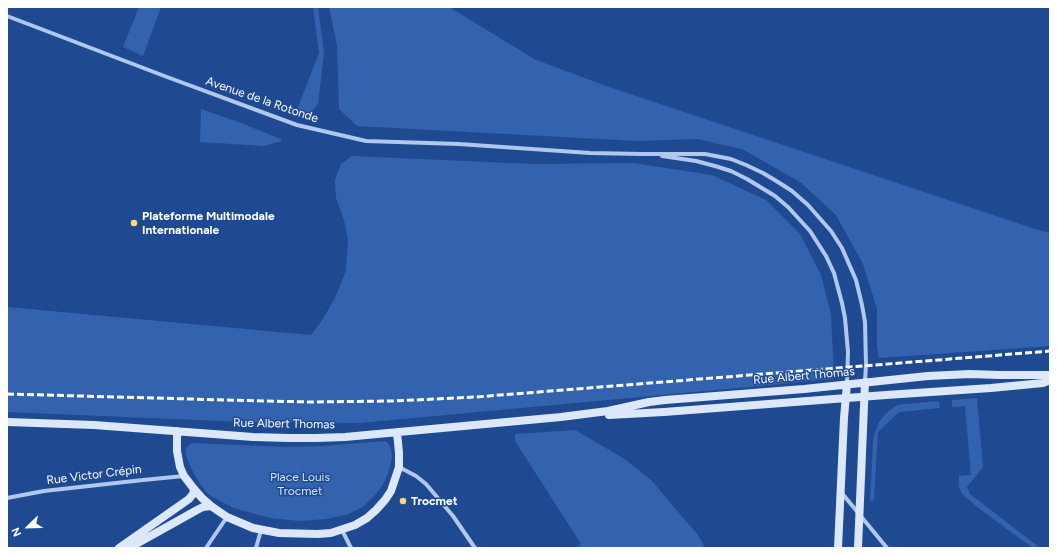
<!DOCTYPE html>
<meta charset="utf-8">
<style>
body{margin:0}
#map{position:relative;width:1057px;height:555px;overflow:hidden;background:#1f4a91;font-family:Figtree,sans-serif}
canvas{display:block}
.frame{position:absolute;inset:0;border:8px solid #fff;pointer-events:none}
.north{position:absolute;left:8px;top:507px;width:40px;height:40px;-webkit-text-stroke:3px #1f4a91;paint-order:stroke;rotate:247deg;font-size:11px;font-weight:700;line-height:16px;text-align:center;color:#fff}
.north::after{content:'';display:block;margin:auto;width:14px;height:18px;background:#fff;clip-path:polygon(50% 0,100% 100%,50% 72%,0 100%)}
</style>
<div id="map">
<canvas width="1057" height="555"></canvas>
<div class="frame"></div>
<div class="north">N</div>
</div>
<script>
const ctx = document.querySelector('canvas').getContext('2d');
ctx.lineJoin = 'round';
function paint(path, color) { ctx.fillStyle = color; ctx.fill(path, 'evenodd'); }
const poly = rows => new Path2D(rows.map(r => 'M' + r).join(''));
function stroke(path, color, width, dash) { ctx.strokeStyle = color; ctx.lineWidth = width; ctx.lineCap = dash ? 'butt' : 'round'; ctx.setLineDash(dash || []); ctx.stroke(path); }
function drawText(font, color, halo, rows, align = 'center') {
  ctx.font = font + ' Figtree,sans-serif'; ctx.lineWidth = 3; ctx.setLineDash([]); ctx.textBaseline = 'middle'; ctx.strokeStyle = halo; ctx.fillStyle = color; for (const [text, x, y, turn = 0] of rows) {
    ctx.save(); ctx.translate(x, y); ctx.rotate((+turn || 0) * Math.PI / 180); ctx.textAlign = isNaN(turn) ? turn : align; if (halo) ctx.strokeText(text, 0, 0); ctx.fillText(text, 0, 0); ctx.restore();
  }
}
const green = poly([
 [139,7,161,7,143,56,123,47],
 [313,7,318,7,324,53,318,104,308,116,296,112,319,53],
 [329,7,449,7,536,60,609,87,1032,228,1050,233,1050,346,879,358,877,347,877,309,863,264,836,215,800,182,742,149,697,139,637,141,357,126,339,109,337,45],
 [201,109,241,123,281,139,282,141,264,146,200,142],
 [352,156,533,164,633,163,712,175,766,200,800,234,821,275,831,314,834,379,360,423,244,422,7,412,7,307,311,335,321,322,335,298,346,271,348,240,344,220,336,198,335,180,341,164],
 [977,398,983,467,967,487,970,494,1040,548,1033,548,981,510,962,494,959,486,959,476,971,475,965,406,952,407,952,400],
 [939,401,940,408,899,412,878,432,874,499,870,502,873,442,874,435,879,422,886,413,897,405,905,404],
 [575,430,623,458,651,480,698,535,705,548,575,548,581,544,515,441,515,434],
 [386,441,391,448,392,458,388,474,382,486,375,495,364,506,349,514,326,519,300,521,270,518,234,508,222,502,208,494,200,484,192,470,186,456,185,450,188,446,192,443,288,447,323,446]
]);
const street = poly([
 [7,16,167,77,297,125,366,141,459,144,590,153,642,154,705,154,731,159,746,165,763,173,778,182,792,191,808,205,831,231,842,248,856,280,862,305,865,322,866,365,865,382],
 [662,156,696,161,715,166,731,171,747,179,775,196,788,207,810,231,826,256,834,273,842,303,845,318,848,352,847,384],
 [399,467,416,476,426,484,453,516,475,548],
 [841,492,887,548],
 [7,498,44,491,143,480,184,476],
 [342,530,351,548],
 [206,548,227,517],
 [256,548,261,530]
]);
const secondary = poly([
 [609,415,664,412,886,395,991,388,1043,383,1050,380],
 [7,422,94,425,253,437,289,438,316,438,345,437,561,417,608,411,649,402,665,400,804,389,928,376,970,374,999,375,1050,375],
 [177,431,177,451,180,467,184,476,194,489,202,498,211,506,227,517,253,528,279,533,318,534,331,533,355,525,367,518,376,510,385,500,391,491,399,467,399,453,397,432],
 [119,548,189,499,193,494,194,489],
 [129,548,197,510,203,507,211,506],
 [838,548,844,418,847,384],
 [858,548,865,382]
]);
const rail = poly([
 [7,394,263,401,313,402,394,401,476,397,1050,351]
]);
const markers = [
 [134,223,4,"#fbdb70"],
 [403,501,4,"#fbdb70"]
];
const streetNames = [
 ["Avenue de la Rotonde",262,100,19],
 ["Rue Albert Thomas",804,376,-5],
 ["Rue Albert Thomas",284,424,1],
 ["Rue Victor Crépin",94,475,-7]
];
const poiNames = [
 ["Plateforme Multimodale",142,216],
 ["Internationale",142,230],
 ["Trocmet",411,501]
];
const parkNames = [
 ["Place Louis",300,477],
 ["Trocmet",300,491]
];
paint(green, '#3363af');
stroke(street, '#b0c8ed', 4);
stroke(secondary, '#dce7fa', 8);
stroke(rail, '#fff', 3, [7, 3]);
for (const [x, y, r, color] of markers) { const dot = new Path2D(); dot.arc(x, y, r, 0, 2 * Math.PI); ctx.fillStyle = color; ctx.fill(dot); stroke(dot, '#1f4a91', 1.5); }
drawText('12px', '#fff', '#1f4a91', streetNames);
drawText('bold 12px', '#fff', '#1f4a91', poiNames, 'left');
drawText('12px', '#d6e4fa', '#1f4a91', parkNames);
</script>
